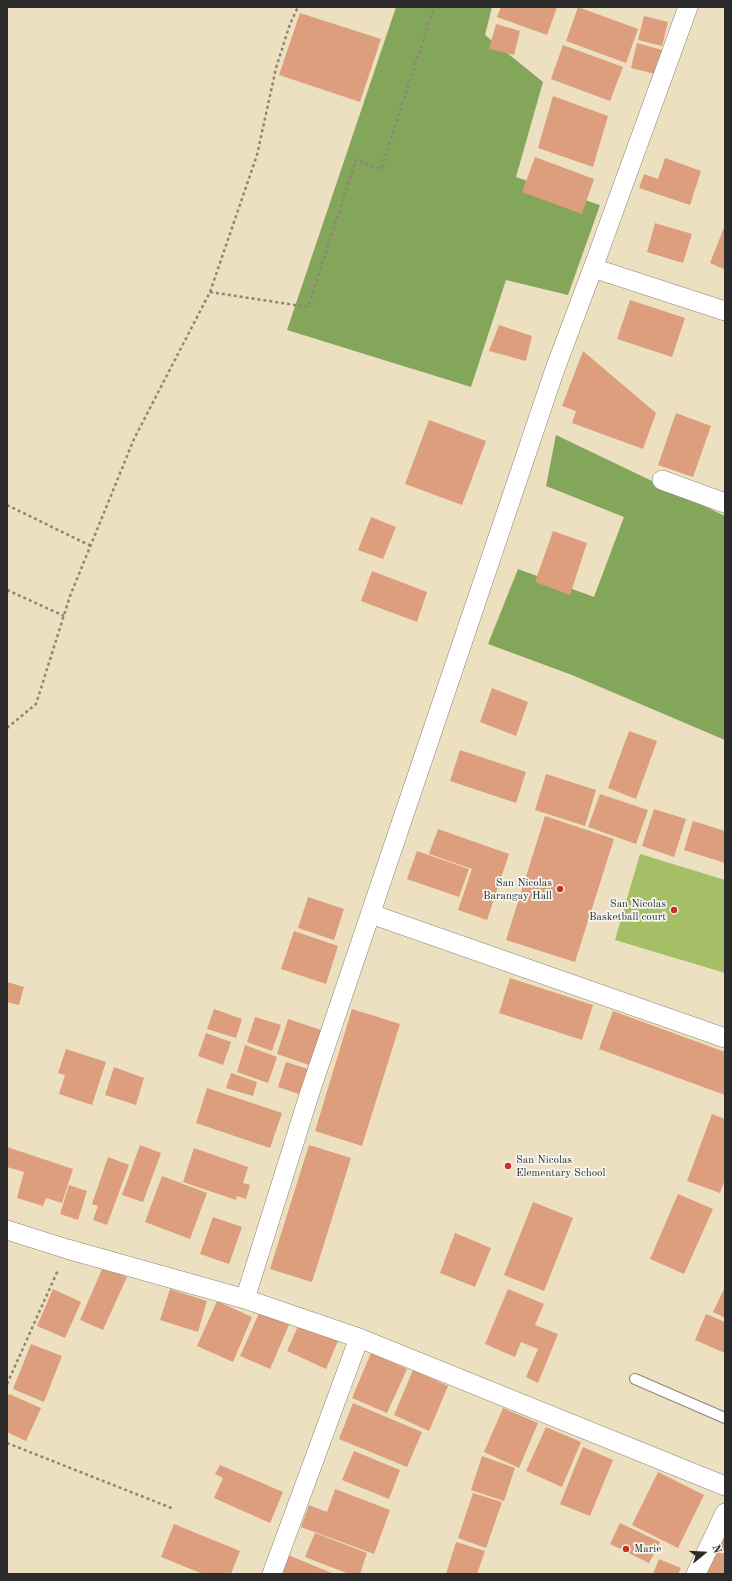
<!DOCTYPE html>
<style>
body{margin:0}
#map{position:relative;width:732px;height:1581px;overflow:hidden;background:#ece0c0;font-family:"Old Standard TT",serif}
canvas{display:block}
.frame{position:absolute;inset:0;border:8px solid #2b2b2b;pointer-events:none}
.north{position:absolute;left:684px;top:1533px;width:40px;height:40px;-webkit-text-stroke:3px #f6f6f2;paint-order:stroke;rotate:72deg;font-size:11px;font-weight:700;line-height:16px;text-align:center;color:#2b2b2b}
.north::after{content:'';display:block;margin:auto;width:14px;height:18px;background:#2b2b2b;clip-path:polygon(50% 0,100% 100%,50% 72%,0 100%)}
</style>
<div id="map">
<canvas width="732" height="1581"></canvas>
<div class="frame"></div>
<div class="north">N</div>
</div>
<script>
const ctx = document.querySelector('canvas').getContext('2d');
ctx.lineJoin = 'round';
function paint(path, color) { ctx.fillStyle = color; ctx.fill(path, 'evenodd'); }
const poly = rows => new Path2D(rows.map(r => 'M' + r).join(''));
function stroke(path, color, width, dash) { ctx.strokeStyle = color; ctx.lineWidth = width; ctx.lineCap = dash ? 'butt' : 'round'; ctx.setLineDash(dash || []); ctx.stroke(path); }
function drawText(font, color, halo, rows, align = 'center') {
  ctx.font = font + ' "Old Standard TT",serif'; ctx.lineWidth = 3.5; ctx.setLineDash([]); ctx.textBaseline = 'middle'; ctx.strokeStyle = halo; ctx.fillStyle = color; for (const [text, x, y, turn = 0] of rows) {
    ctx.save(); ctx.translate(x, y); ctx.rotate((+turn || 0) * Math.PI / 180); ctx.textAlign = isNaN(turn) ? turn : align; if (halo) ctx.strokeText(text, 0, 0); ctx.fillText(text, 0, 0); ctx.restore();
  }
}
const green = poly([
 [640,854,725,880,725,973,615,940]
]);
const forest = poly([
 [396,7,492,7,485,35,543,82,516,177,600,205,568,295,506,280,471,387,287,330],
 [556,435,725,516,725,740,572,675,488,644,518,569,594,597,624,517,546,486]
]);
const building = poly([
 [501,7,557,7,547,35,497,17],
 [578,7,638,29,626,63,566,41],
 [300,13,381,39,360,102,279,75],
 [644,16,668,22,662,46,638,40],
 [496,24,520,31,514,55,489,49],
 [637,43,662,50,655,74,631,68],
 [563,45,623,67,610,101,551,79],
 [553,96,608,116,593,167,538,148],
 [535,157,594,179,582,214,522,192],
 [665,158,701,171,690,205,639,188,644,174,658,179],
 [655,223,692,234,683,263,647,252],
 [725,225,725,267,724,269,710,263],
 [630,300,685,318,672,357,617,339],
 [499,325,532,336,526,361,489,351],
 [583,351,656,413,643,449,572,423,576,411,562,406],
 [676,413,711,426,693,477,658,465],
 [429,420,486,441,462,505,405,484],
 [371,517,396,527,383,559,358,550],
 [553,531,587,543,570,595,535,582],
 [372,571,427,592,417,622,361,601],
 [492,688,528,702,516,736,480,722],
 [629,731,657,741,636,799,608,788],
 [460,750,526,772,516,803,450,781],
 [546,774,596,790,585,826,535,810],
 [600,794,648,810,636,844,588,827],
 [654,809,686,819,674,857,642,846],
 [545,816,614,839,575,962,506,940],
 [693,821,725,831,725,863,684,850],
 [438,829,509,854,487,920,458,910,472,869,429,854],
 [417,851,469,869,459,897,407,879],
 [308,897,344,909,334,940,298,928],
 [294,931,338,946,326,984,281,969],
 [510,978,593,1005,582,1040,499,1013],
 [7,982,24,987,19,1005,7,1002],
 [214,1009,242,1019,236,1038,207,1029],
 [352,1009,400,1024,362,1146,315,1131],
 [613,1011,725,1052,725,1095,599,1049],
 [255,1017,281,1025,272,1051,247,1042],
 [288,1019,321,1030,309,1065,277,1054],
 [206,1033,231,1042,223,1065,198,1056],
 [245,1045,277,1057,268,1083,237,1072],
 [66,1049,106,1062,92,1105,59,1094,65,1075,58,1073],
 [286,1062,308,1069,299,1094,278,1087],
 [114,1067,144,1078,136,1105,105,1095],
 [231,1073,257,1082,253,1096,226,1088],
 [207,1088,282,1113,270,1148,196,1123],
 [712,1114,725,1119,725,1179,720,1193,687,1181],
 [140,1145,161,1153,143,1202,122,1195],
 [309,1145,351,1158,312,1282,270,1269],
 [7,1147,73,1169,62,1203,46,1198,43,1206,17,1198,24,1172,7,1167],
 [194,1148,248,1167,243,1183,250,1185,246,1199,237,1196,236,1200,183,1182],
 [108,1157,129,1165,107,1225,93,1220,98,1206,92,1204],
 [162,1176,207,1193,190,1239,145,1222],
 [69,1185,87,1191,78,1220,60,1214],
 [678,1194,713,1209,684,1274,650,1259],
 [533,1202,573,1218,544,1291,504,1275],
 [213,1217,242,1227,229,1264,200,1254],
 [455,1233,491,1248,475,1287,440,1273],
 [103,1267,127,1277,103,1330,80,1320],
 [725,1287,725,1318,713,1312],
 [53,1289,81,1302,65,1338,37,1326],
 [170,1289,207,1301,198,1332,160,1320],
 [508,1289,544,1304,535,1325,558,1334,538,1383,526,1377,538,1349,521,1342,515,1357,485,1344],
 [217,1301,252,1317,233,1362,197,1346],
 [260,1311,289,1325,270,1369,240,1356],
 [706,1314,725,1322,725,1353,695,1340],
 [299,1324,338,1341,326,1369,287,1351],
 [31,1344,62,1356,44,1402,13,1389],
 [371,1353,407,1369,387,1413,352,1398],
 [413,1370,448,1386,429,1431,394,1415],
 [9,1394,41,1408,26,1441,7,1432,7,1398],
 [353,1403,422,1432,407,1467,339,1439],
 [503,1408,538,1423,519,1468,484,1452],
 [546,1427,581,1442,562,1487,526,1471],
 [583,1447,613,1460,590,1516,560,1504],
 [354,1451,400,1470,389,1499,342,1480],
 [482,1456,515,1468,504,1501,471,1490],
 [220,1465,283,1492,270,1523,214,1498,223,1478,215,1474],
 [658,1472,704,1495,678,1548,632,1525],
 [335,1489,390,1510,374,1554,301,1527,309,1505,327,1512],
 [473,1493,502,1502,486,1548,458,1538],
 [620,1523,660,1542,649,1563,610,1544],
 [174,1524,240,1551,231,1574,203,1574,161,1557],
 [725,1529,725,1574,705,1574],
 [315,1533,367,1553,360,1574,349,1574,305,1557],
 [456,1542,485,1551,477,1574,446,1574],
 [286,1554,334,1574,278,1574],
 [659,1559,681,1568,678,1574,653,1574]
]);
const path = poly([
 [210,292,308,307,356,160,381,169,434,7],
 [7,505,91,546],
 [7,590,64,616],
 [7,728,36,704,70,596,134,439,210,292,257,155,276,68,290,24,298,7],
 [7,1384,58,1270],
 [7,1443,174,1509]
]);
const service = poly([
 [635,1379,725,1418]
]);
const minor = poly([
 [593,268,725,311],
 [662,480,725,503],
 [371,914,725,1038],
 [7,1230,67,1249,245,1299,359,1338,725,1486],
 [245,1299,310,1092,555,369,593,268,688,7],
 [272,1574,359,1338],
 [696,1574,725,1513]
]);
const markers = [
 [560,889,4,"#c8321e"],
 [674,910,4,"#c8321e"],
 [508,1166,4,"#c8321e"],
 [626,1549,4,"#c8321e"]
];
const poiNames = [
 ["San Nicolas",552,883],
 ["Barangay Hall",552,896],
 ["San Nicolas",666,904],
 ["Basketball court",666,917],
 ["San Nicolas",516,1160,"left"],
 ["Elementary School",516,1173,"left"],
 ["Marie",634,1549,"left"]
];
paint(green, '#a4bf66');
paint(forest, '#83a65b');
paint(building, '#dd9e7d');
stroke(service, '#8c8676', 12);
stroke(minor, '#8c8676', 20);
stroke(path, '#8c8676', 2.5, [3, 3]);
stroke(service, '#fff', 10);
stroke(minor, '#fff', 19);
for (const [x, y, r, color] of markers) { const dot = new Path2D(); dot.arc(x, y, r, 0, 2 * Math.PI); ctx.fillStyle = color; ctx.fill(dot); stroke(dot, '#f6f6f2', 1.5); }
drawText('11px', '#2b2b2b', '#f6f6f2', poiNames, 'right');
</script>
